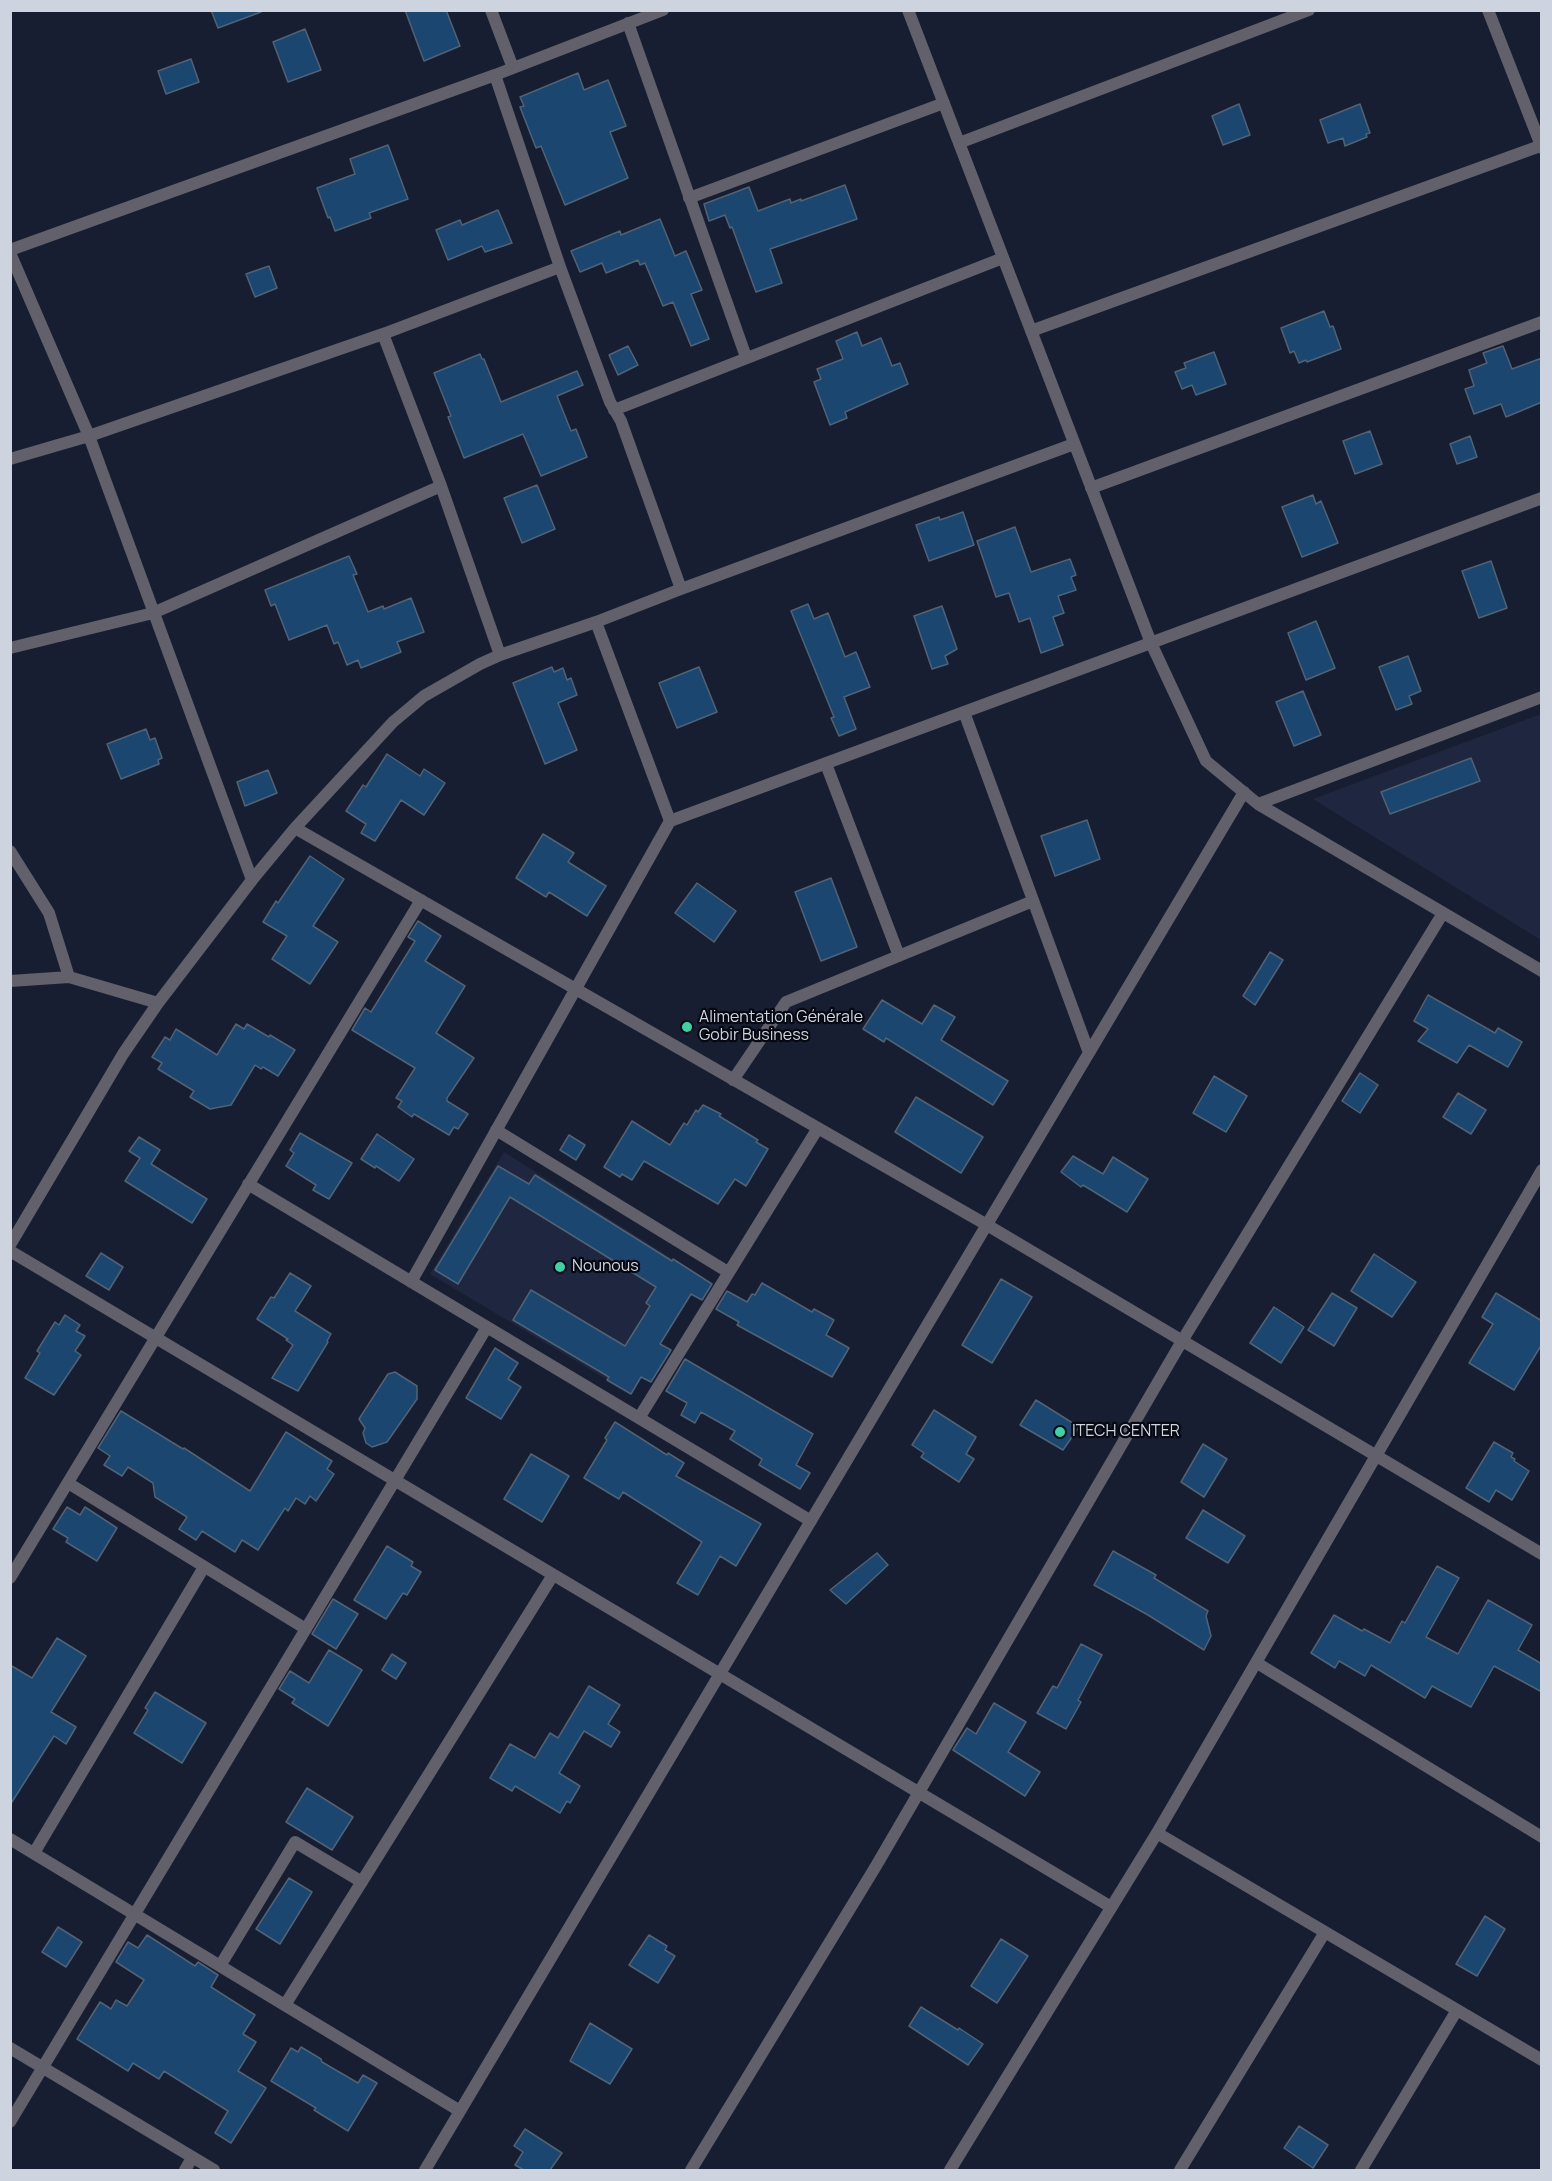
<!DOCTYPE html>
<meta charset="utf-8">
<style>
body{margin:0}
#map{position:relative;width:1552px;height:2181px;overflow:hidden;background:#181e31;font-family:Manrope,sans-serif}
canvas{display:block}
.frame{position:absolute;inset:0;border:12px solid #ced3e0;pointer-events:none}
</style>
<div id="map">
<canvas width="1552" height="2181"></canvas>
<div class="frame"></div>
</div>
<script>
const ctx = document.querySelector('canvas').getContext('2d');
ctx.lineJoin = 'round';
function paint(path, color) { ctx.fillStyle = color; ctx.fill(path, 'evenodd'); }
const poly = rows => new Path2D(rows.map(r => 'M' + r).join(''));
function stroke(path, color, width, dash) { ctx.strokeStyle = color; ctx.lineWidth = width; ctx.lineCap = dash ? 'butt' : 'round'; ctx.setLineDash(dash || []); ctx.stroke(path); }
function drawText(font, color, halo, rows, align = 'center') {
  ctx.font = font + ' Manrope,sans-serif'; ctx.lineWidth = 4.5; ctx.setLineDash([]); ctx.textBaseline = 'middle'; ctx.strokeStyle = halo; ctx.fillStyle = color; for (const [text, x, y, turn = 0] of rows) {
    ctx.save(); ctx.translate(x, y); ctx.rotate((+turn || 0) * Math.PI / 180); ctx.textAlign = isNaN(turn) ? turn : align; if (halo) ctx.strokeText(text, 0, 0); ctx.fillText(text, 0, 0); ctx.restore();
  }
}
const built = poly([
 [1541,714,1541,940,1313,799],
 [504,1152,701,1277,652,1354,654,1356,631,1394,430,1274]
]);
const building = poly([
 [211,10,261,10,261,12,218,28,211,10],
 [405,10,446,10,460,46,424,61,405,10],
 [305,29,321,70,288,82,273,42,305,29],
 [191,59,199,82,166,94,158,71,191,59],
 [578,73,584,90,608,80,626,126,610,132,628,178,565,205,541,146,536,148,520,107,524,106,520,97,578,73],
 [1239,104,1250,135,1223,145,1212,116,1239,104],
 [1360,104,1370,133,1366,134,1367,137,1345,146,1343,138,1328,143,1320,120,1360,104],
 [388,145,408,199,369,213,371,218,335,231,330,217,328,218,317,188,355,174,350,159,388,145],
 [845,185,857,219,770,249,782,283,756,292,732,227,730,228,725,215,709,221,704,204,749,187,758,211,790,199,791,203,801,199,801,201,845,185],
 [498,210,512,243,485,252,482,246,448,260,436,230,460,220,462,225,498,210],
 [660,219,675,256,686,251,702,290,691,294,709,339,691,346,673,302,663,306,645,263,640,265,638,260,606,273,602,263,580,272,571,251,620,231,621,235,660,219],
 [269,266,277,288,255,297,246,274,269,266],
 [1324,311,1330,327,1333,326,1341,349,1307,362,1306,360,1299,363,1294,351,1290,353,1281,328,1324,311],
 [857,332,862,346,881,338,892,366,900,363,908,384,845,412,847,418,830,425,814,382,821,379,817,369,843,359,836,341,857,332],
 [628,346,638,365,618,375,609,355,628,346],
 [1503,346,1512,369,1542,358,1542,402,1506,417,1501,404,1474,414,1465,389,1474,386,1469,370,1487,363,1483,353,1503,346],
 [1214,352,1226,384,1196,395,1192,385,1182,389,1175,372,1186,368,1184,363,1214,352],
 [480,354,482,359,484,359,501,402,577,371,583,385,557,396,571,431,576,429,587,457,541,476,523,434,464,458,448,417,451,416,434,373,480,354],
 [1370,431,1382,464,1355,474,1343,441,1370,431],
 [1470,436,1477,457,1457,464,1450,444,1470,436],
 [537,485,555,529,522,543,504,498,537,485],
 [1313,495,1316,504,1321,501,1338,543,1302,557,1282,507,1313,495],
 [963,512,974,545,929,561,916,525,939,517,940,520,963,512],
 [1015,527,1031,572,1070,559,1076,575,1071,577,1076,590,1058,596,1064,613,1053,617,1063,645,1041,653,1030,618,1019,622,1009,593,996,597,977,541,1015,527],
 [349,556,357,574,353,575,368,612,383,606,384,609,411,598,424,632,397,642,401,652,361,668,358,660,347,665,338,642,334,644,327,625,289,640,275,604,271,606,265,590,349,556],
 [1491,561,1507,608,1479,618,1462,571,1491,561],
 [808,604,814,619,828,613,845,657,856,652,870,687,844,697,856,729,839,736,831,718,834,717,791,611,808,604],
 [942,606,957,649,945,656,948,664,932,669,914,616,942,606],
 [1316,621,1335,668,1306,680,1288,633,1316,621],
 [1408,656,1421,691,1409,696,1412,704,1396,710,1379,667,1408,656],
 [552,667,554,672,563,668,567,680,571,678,577,695,558,703,577,750,545,764,513,683,552,667],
 [699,667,717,712,677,728,659,683,699,667],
 [1303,691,1321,735,1294,746,1276,702,1303,691],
 [146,729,150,740,155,738,162,758,158,760,159,764,121,779,107,744,146,729],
 [387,754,420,776,424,769,445,783,424,815,401,800,375,841,361,833,366,824,346,811,363,785,366,787,387,754],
 [1471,758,1480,781,1390,814,1381,792,1471,758],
 [268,770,277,793,245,806,237,782,268,770],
 [1087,820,1100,859,1055,876,1041,836,1087,820],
 [543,834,574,853,568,862,606,886,587,916,549,892,546,897,516,878,543,834],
 [310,856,344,879,313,926,338,942,310,984,272,959,287,936,263,922,276,901,278,903,310,856],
 [831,878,857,947,821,961,795,892,831,878],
 [697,883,736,911,714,942,675,913,697,883],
 [418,921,441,936,425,961,465,986,436,1033,474,1058,447,1098,447,1101,468,1114,458,1129,454,1127,449,1135,414,1114,412,1117,398,1107,402,1101,396,1098,415,1068,352,1030,365,1008,371,1012,415,941,408,937,418,921],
 [1270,952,1283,960,1255,1005,1243,996,1270,952],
 [1428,995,1495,1033,1498,1028,1522,1042,1508,1067,1469,1045,1457,1063,1418,1041,1428,1029,1414,1021,1428,995],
 [882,1000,922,1024,934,1005,955,1017,941,1040,1008,1081,993,1105,886,1038,884,1042,863,1029,882,1000],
 [236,1024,244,1029,247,1024,269,1037,270,1035,295,1050,278,1076,263,1067,261,1069,255,1065,231,1105,210,1109,190,1097,194,1091,158,1069,162,1063,152,1057,165,1037,170,1040,176,1029,217,1055,236,1024],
 [1360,1073,1378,1085,1360,1113,1342,1101,1360,1073],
 [1214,1076,1247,1096,1226,1132,1193,1113,1214,1076],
 [1458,1093,1486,1110,1471,1134,1443,1117,1458,1093],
 [916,1097,983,1137,961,1173,895,1132,916,1097],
 [703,1105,721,1114,719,1116,758,1140,756,1142,768,1149,746,1186,735,1179,718,1204,644,1161,632,1180,622,1174,620,1177,604,1167,632,1121,670,1145,684,1123,687,1125,696,1110,698,1112,703,1105],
 [300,1133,352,1163,329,1199,313,1190,316,1185,286,1166,294,1153,290,1150,300,1133],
 [377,1134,414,1159,399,1181,376,1166,375,1168,361,1159,377,1134],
 [569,1135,585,1145,576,1160,560,1150,569,1135],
 [139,1137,160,1150,151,1164,207,1199,192,1223,125,1181,140,1158,129,1151,139,1137],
 [1073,1156,1103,1174,1113,1157,1148,1179,1127,1212,1083,1185,1081,1187,1061,1172,1073,1156],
 [498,1166,529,1184,535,1175,672,1261,673,1259,712,1284,702,1300,691,1294,660,1344,671,1350,651,1382,641,1377,631,1394,607,1380,609,1377,513,1320,531,1290,625,1346,650,1306,646,1303,656,1287,510,1197,458,1284,435,1270,498,1166],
 [101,1253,123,1267,109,1290,86,1276,101,1253],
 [1374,1254,1416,1282,1392,1317,1351,1291,1374,1254],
 [290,1273,311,1286,295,1311,331,1334,327,1341,328,1342,298,1391,272,1378,293,1345,286,1340,288,1339,257,1319,271,1297,274,1298,290,1273],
 [1001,1279,1032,1297,992,1363,962,1345,1001,1279],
 [762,1283,812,1312,814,1309,834,1320,826,1335,849,1348,832,1377,737,1325,739,1322,716,1309,727,1291,747,1302,752,1294,755,1295,762,1283],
 [1332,1293,1357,1308,1334,1346,1308,1330,1332,1293],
 [1496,1293,1542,1321,1542,1344,1514,1390,1469,1363,1493,1324,1482,1317,1496,1293],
 [1274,1307,1304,1327,1281,1363,1250,1343,1274,1307],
 [65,1315,80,1325,76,1331,85,1336,75,1351,81,1355,54,1395,25,1378,40,1353,37,1351,55,1322,59,1325,65,1315],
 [495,1348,518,1363,508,1379,521,1387,501,1419,466,1398,495,1348],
 [685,1359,813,1434,796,1465,810,1473,800,1489,759,1465,762,1459,730,1439,735,1431,701,1412,695,1423,681,1415,687,1403,666,1391,685,1359],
 [395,1372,417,1386,417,1399,387,1442,372,1447,366,1443,363,1433,365,1428,359,1419,388,1374,395,1372],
 [1036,1400,1079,1427,1063,1450,1020,1425,1036,1400],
 [934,1410,976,1437,966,1454,974,1459,959,1482,921,1457,924,1453,912,1445,934,1410],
 [121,1411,183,1449,184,1448,250,1491,286,1432,332,1461,327,1469,334,1474,316,1501,310,1496,305,1504,296,1498,288,1511,285,1508,258,1550,242,1540,235,1552,202,1531,196,1540,179,1529,187,1517,155,1497,153,1483,128,1467,122,1476,104,1465,110,1456,98,1448,121,1411],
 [615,1422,667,1455,668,1453,684,1463,676,1476,761,1524,736,1566,720,1556,698,1595,677,1583,702,1542,623,1492,619,1499,584,1478,607,1440,605,1438,615,1422],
 [1494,1442,1513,1453,1511,1457,1515,1459,1514,1461,1529,1471,1512,1500,1496,1490,1489,1502,1466,1488,1494,1442],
 [1203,1444,1227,1459,1204,1497,1181,1482,1203,1444],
 [531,1454,569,1476,542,1522,504,1499,531,1454],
 [67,1507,80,1515,85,1507,117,1528,97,1561,66,1542,68,1538,53,1529,67,1507],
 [1203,1510,1245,1536,1228,1563,1186,1538,1203,1510],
 [387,1546,413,1562,411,1566,421,1572,407,1595,403,1593,386,1619,354,1600,387,1546],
 [1113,1551,1156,1575,1154,1578,1208,1611,1206,1616,1211,1636,1204,1650,1148,1615,1094,1585,1113,1551],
 [877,1553,888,1565,846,1604,830,1590,877,1553],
 [1437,1566,1459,1578,1426,1637,1458,1654,1488,1600,1532,1625,1518,1650,1542,1664,1542,1692,1494,1666,1471,1707,1432,1686,1425,1698,1371,1665,1365,1676,1339,1661,1335,1668,1311,1653,1334,1615,1362,1631,1364,1629,1390,1643,1402,1621,1405,1623,1437,1566],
 [333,1599,358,1614,336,1649,312,1634,333,1599],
 [57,1638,86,1656,51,1712,76,1727,66,1744,54,1736,10,1805,10,1665,32,1678,57,1638],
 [1081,1644,1102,1655,1078,1700,1081,1702,1066,1729,1037,1713,1053,1686,1057,1688,1081,1644],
 [329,1650,362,1670,328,1726,292,1703,295,1699,279,1689,290,1671,309,1683,329,1650],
 [392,1654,406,1663,396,1679,382,1670,392,1654],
 [589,1686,620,1705,608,1724,620,1732,611,1747,584,1731,559,1773,580,1786,570,1803,567,1801,560,1813,515,1786,512,1791,490,1778,510,1744,535,1758,550,1733,558,1738,589,1686],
 [155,1692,206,1723,182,1763,134,1733,148,1710,145,1708,155,1692],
 [994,1703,1026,1722,1008,1752,1040,1772,1025,1796,953,1750,967,1728,976,1734,994,1703],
 [307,1788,353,1817,332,1850,286,1822,307,1788],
 [289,1878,312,1892,280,1944,256,1929,289,1878],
 [1485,1916,1505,1929,1477,1976,1456,1964,1485,1916],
 [58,1927,82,1942,66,1967,42,1952,58,1927],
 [147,1935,195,1966,198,1962,218,1975,211,1987,255,2015,243,2034,256,2042,238,2071,266,2088,231,2143,215,2133,228,2111,164,2071,159,2079,133,2063,128,2071,77,2039,100,2002,111,2009,116,2000,127,2006,144,1980,116,1962,128,1942,138,1948,147,1935],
 [649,1935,667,1946,665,1950,675,1956,658,1983,629,1965,649,1935],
 [1001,1939,1028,1956,997,2003,971,1986,1001,1939],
 [921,2007,958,2030,959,2028,983,2044,968,2065,909,2026,921,2007],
 [590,2023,632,2049,610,2084,570,2061,590,2023],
 [301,2047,321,2059,322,2062,358,2083,363,2075,377,2083,348,2131,314,2110,316,2108,271,2081,291,2048,298,2052,301,2047],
 [1299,2126,1328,2145,1313,2168,1284,2148,1299,2126],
 [525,2129,562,2153,550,2170,524,2170,515,2165,523,2152,514,2146,525,2129]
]);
const minor = poly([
 [491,10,513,68],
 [908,10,1151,643,1206,761,1258,804,1542,971],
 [1488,10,1542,148],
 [628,23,746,357],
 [495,75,560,267,610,402,621,421,681,589],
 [959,143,1309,10],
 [689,198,944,103],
 [10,250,495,75,663,10],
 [10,253,89,436,252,880],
 [1031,331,1540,146],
 [383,334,441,486,500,655],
 [614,410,1003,258],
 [10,459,89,436,383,334,560,267],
 [1091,488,1542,322],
 [596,622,670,821],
 [10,648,153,613,441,486],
 [964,712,1089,1053],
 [826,764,899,956],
 [1258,804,1542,697],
 [295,828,987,1225,1542,1554],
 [10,851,49,913,69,977],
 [10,981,69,977,158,1003],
 [733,1080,786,1002,1033,901],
 [496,1130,728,1272],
 [248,1184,811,1521],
 [10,1245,123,1054,158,1003,252,880,295,828,393,722,424,696,480,664,500,655,596,622,681,589,1074,444],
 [10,1251,1111,1907],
 [411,1282,670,821,1542,498],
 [639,1418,818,1128],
 [68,1483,306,1629],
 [10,1578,421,900],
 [1257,1663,1542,1837],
 [1157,1833,1542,2060],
 [10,1839,460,2111],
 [34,1853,204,1567],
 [220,1966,295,1842,362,1882],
 [285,2005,553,1575],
 [10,2048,214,2170],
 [10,2122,487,1327],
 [185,2170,192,2158],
 [425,2170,1244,792],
 [691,2170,876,1866,1182,1341,1443,913],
 [950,2170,1157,1833,1542,1170],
 [1180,2170,1325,1932],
 [1361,2170,1457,2010]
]);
const markers = [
 [687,1027,6,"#38d4a6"],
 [560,1267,6,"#38d4a6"],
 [1060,1432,6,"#38d4a6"]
];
const poiNames = [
 ["Alimentation Générale",699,1018],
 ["Gobir Business",699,1036],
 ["Nounous",572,1267],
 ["ITECH CENTER",1072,1432]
];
paint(built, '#1f2740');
paint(building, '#1b466f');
stroke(building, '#506275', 1.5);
stroke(minor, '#61606b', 12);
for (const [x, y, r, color] of markers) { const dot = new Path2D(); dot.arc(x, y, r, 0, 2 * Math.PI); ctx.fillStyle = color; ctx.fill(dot); stroke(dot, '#060911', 2); }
drawText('16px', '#ced3e0', '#060911', poiNames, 'left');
</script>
